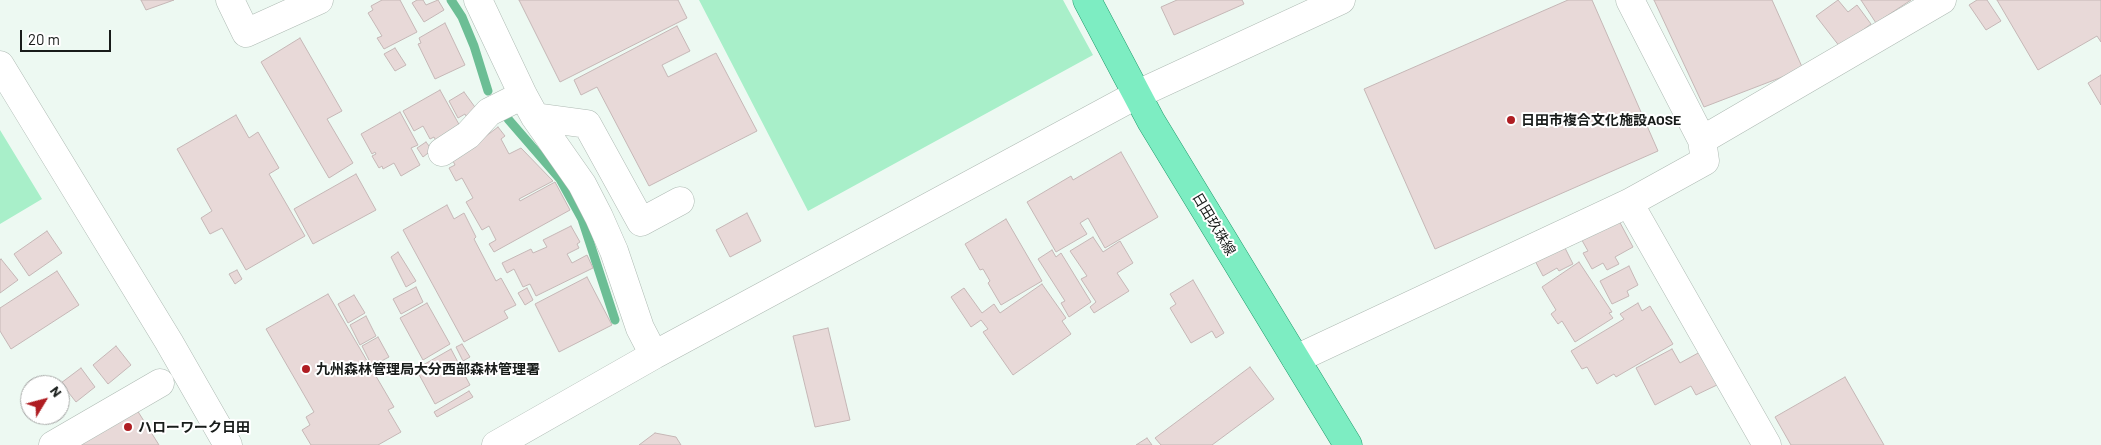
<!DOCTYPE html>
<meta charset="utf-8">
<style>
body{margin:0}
#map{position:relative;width:2101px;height:445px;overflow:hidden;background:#edf9f2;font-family:Barlow,sans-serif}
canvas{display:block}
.north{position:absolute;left:20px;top:375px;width:50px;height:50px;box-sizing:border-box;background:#fff;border:1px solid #a3a4a3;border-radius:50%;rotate:53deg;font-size:14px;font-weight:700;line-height:20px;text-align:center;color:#181c1a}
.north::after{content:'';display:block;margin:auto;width:18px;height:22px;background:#af1d22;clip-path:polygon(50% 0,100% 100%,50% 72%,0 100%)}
.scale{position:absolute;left:20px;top:30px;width:91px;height:22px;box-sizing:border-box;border:2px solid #181c1a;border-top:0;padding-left:6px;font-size:15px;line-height:18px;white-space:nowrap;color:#181c1a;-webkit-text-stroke:4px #fff;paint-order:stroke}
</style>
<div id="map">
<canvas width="2101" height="445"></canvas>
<div class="north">N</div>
<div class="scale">20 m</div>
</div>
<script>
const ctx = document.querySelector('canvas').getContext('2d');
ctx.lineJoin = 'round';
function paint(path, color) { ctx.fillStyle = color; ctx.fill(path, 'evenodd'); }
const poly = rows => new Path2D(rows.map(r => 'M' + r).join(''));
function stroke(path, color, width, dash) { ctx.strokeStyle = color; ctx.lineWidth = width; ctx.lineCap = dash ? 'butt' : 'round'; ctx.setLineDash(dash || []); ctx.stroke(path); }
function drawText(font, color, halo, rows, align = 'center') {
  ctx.font = font + ' Barlow,"Noto Sans JP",sans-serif'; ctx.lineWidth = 4; ctx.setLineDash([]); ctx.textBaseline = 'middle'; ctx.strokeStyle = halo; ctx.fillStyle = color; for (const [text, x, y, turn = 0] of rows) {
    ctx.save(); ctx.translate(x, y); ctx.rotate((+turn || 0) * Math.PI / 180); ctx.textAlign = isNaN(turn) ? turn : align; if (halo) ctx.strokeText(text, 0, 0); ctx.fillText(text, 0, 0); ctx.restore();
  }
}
const green = poly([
 [699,0,1063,0,1093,55,808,211],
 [0,130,42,199,0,224]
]);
const stream = poly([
 [451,0,462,17,474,46,488,91],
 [508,119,560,179,582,219,615,320]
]);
const building = poly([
 [141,0,174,0,146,10,141,0],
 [382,0,400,0,417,32,384,49,377,38,382,36,368,13,373,10,371,6,382,0],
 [417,0,423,0,426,5,438,0,444,10,424,22,412,3,417,0],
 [519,0,678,0,687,18,560,82,519,0],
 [1177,0,1242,0,1244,4,1174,35,1161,7,1177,0],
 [1568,0,1592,0,1658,151,1435,249,1364,89,1568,0],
 [1654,0,1772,0,1803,69,1704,107,1654,0],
 [1838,0,1848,12,1857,5,1871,24,1840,47,1816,16,1838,0],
 [1861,0,1911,0,1876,23,1861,0],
 [1977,0,1987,0,2001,21,1986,30,1969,5,1977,0],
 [1997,0,2101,0,2101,42,2097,36,2038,70,1997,0],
 [445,23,465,65,435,79,418,44,421,43,419,38,445,23],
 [677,26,690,51,662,65,668,77,716,53,757,131,649,186,597,87,581,95,574,80,677,26],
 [300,38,342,111,327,119,353,163,329,178,261,62,300,38],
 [395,48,406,65,395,71,384,54,395,48],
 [2101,75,2101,105,2088,83,2101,75],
 [440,90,461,128,436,141,434,137,430,139,423,126,414,131,403,111,440,90],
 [464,92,477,110,466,116,465,114,458,118,449,101,464,92],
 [400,112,418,145,411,148,420,165,401,176,394,163,383,169,382,166,379,168,372,156,376,154,375,152,372,154,361,134,400,112],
 [236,115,249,138,258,132,279,168,269,174,305,236,246,270,222,228,210,234,201,218,212,211,177,149,236,115],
 [498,127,505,136,501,139,509,154,521,148,553,181,519,199,520,201,555,182,570,210,494,252,489,244,496,240,489,226,482,230,466,202,473,198,462,178,456,181,449,168,455,165,453,161,498,127],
 [426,142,432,150,423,157,417,148,426,142],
 [1121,152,1158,217,1105,248,1088,218,1080,223,1087,234,1056,252,1027,202,1071,176,1073,180,1121,152],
 [356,174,376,210,313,244,294,209,356,174],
 [447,205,454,219,464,213,476,237,474,239,496,281,501,278,516,305,504,311,508,318,464,342,403,230,447,205],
 [747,213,761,241,730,257,716,230,747,213],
 [1006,219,1042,281,1001,305,988,283,990,281,983,269,980,270,965,244,1006,219],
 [1618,219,1633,247,1615,257,1619,264,1607,270,1603,263,1592,269,1583,253,1588,251,1579,235,1618,219],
 [571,226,580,242,577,244,579,248,567,254,572,263,587,255,593,268,536,296,530,284,523,287,514,269,507,273,502,263,531,249,533,253,547,247,543,240,571,226],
 [47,231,62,253,29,276,14,254,47,231],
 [1093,237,1103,252,1120,241,1133,263,1117,273,1129,291,1094,313,1090,307,1096,302,1081,279,1087,276,1070,251,1093,237],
 [1562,242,1573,264,1559,271,1557,268,1543,276,1533,257,1562,242],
 [1052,250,1056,257,1061,253,1091,302,1069,317,1061,303,1065,301,1038,259,1052,250],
 [398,252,416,281,406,287,391,257,398,252],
 [1,259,18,280,0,293,0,260,1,259],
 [1579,262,1612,312,1609,313,1613,318,1575,342,1562,321,1558,324,1551,314,1556,310,1542,287,1579,262],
 [1629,266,1638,285,1627,291,1629,296,1612,304,1600,281,1629,266],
 [237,270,242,279,235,284,229,274,237,270],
 [57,271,79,305,11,349,0,331,0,308,57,271],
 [587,277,612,325,559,352,535,304,587,277],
 [1193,280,1224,333,1216,338,1212,331,1191,343,1170,308,1176,304,1170,294,1193,280],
 [1042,284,1066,318,1062,321,1071,334,1013,375,983,332,988,329,981,320,971,327,951,297,964,288,982,313,994,304,1000,313,1042,284],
 [416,287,423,302,401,314,393,299,416,287],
 [527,288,533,300,525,305,518,293,527,288],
 [328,294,394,407,388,410,401,432,378,445,311,445,302,430,310,425,306,417,314,412,266,329,328,294],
 [354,295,365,313,348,323,338,304,354,295],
 [427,303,450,344,423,360,400,318,427,303],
 [1638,303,1642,311,1650,306,1673,344,1616,377,1614,374,1597,384,1587,367,1582,369,1571,351,1624,319,1620,314,1638,303],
 [366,316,376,336,360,345,350,325,366,316],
 [828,328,850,420,815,427,793,336,828,328],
 [378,337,389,357,372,366,362,346,378,337],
 [462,344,470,357,463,361,456,347,462,344],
 [116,346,131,365,108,384,93,365,116,346],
 [451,349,470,385,435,404,416,369,451,349],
 [1672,349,1680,363,1700,352,1717,385,1696,395,1691,386,1655,405,1636,368,1672,349],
 [1250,367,1274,399,1212,445,1161,445,1155,438,1250,367],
 [81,368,95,387,76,402,61,383,81,368],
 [1845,377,1884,445,1791,445,1775,417,1845,377],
 [469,391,473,397,437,417,434,412,469,391],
 [137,410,159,445,78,445,137,410],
 [655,433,676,437,681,445,639,445,655,433],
 [1147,438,1152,445,1136,445,1147,438]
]);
const minor = poly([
 [230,0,246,33,319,0],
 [478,0,523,95,535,117,582,184,599,217,614,251,640,328,654,355],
 [0,65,169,342,228,445],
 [535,117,587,124,641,222,680,201],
 [1702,140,1942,0],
 [442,152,468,135,489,112,523,95],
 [1629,203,1767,445],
 [1296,359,1629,203,1705,161,1702,140,1630,0],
 [53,445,160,383],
 [496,445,654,355,1138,94,1341,0]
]);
const major = poly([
 [1087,0,1151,121,1348,445]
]);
const markers = [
 [1511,120,5,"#af1d22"],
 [306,369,5,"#af1d22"],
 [128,427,5,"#af1d22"]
];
const poiNames = [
 ["日田市複合文化施設AOSE",1521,120],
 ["九州森林管理局大分西部森林管理署",316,369],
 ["ハローワーク日田",138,427]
];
const streetNames = [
 ["日田玖珠線",1214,224,59]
];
paint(green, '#a8efc9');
stroke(stream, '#6cbe95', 9);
paint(building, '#e8d9d8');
stroke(building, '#c5b7b6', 1);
stroke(minor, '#aebab3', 29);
stroke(major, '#219c6d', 29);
stroke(minor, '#fff', 28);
stroke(major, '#7dedc2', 28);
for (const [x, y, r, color] of markers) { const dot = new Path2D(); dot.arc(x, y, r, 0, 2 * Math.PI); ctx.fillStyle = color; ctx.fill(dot); stroke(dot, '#fff', 2); }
drawText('bold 14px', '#181c1a', '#fff', poiNames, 'left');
drawText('14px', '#181c1a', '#fff', streetNames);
</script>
